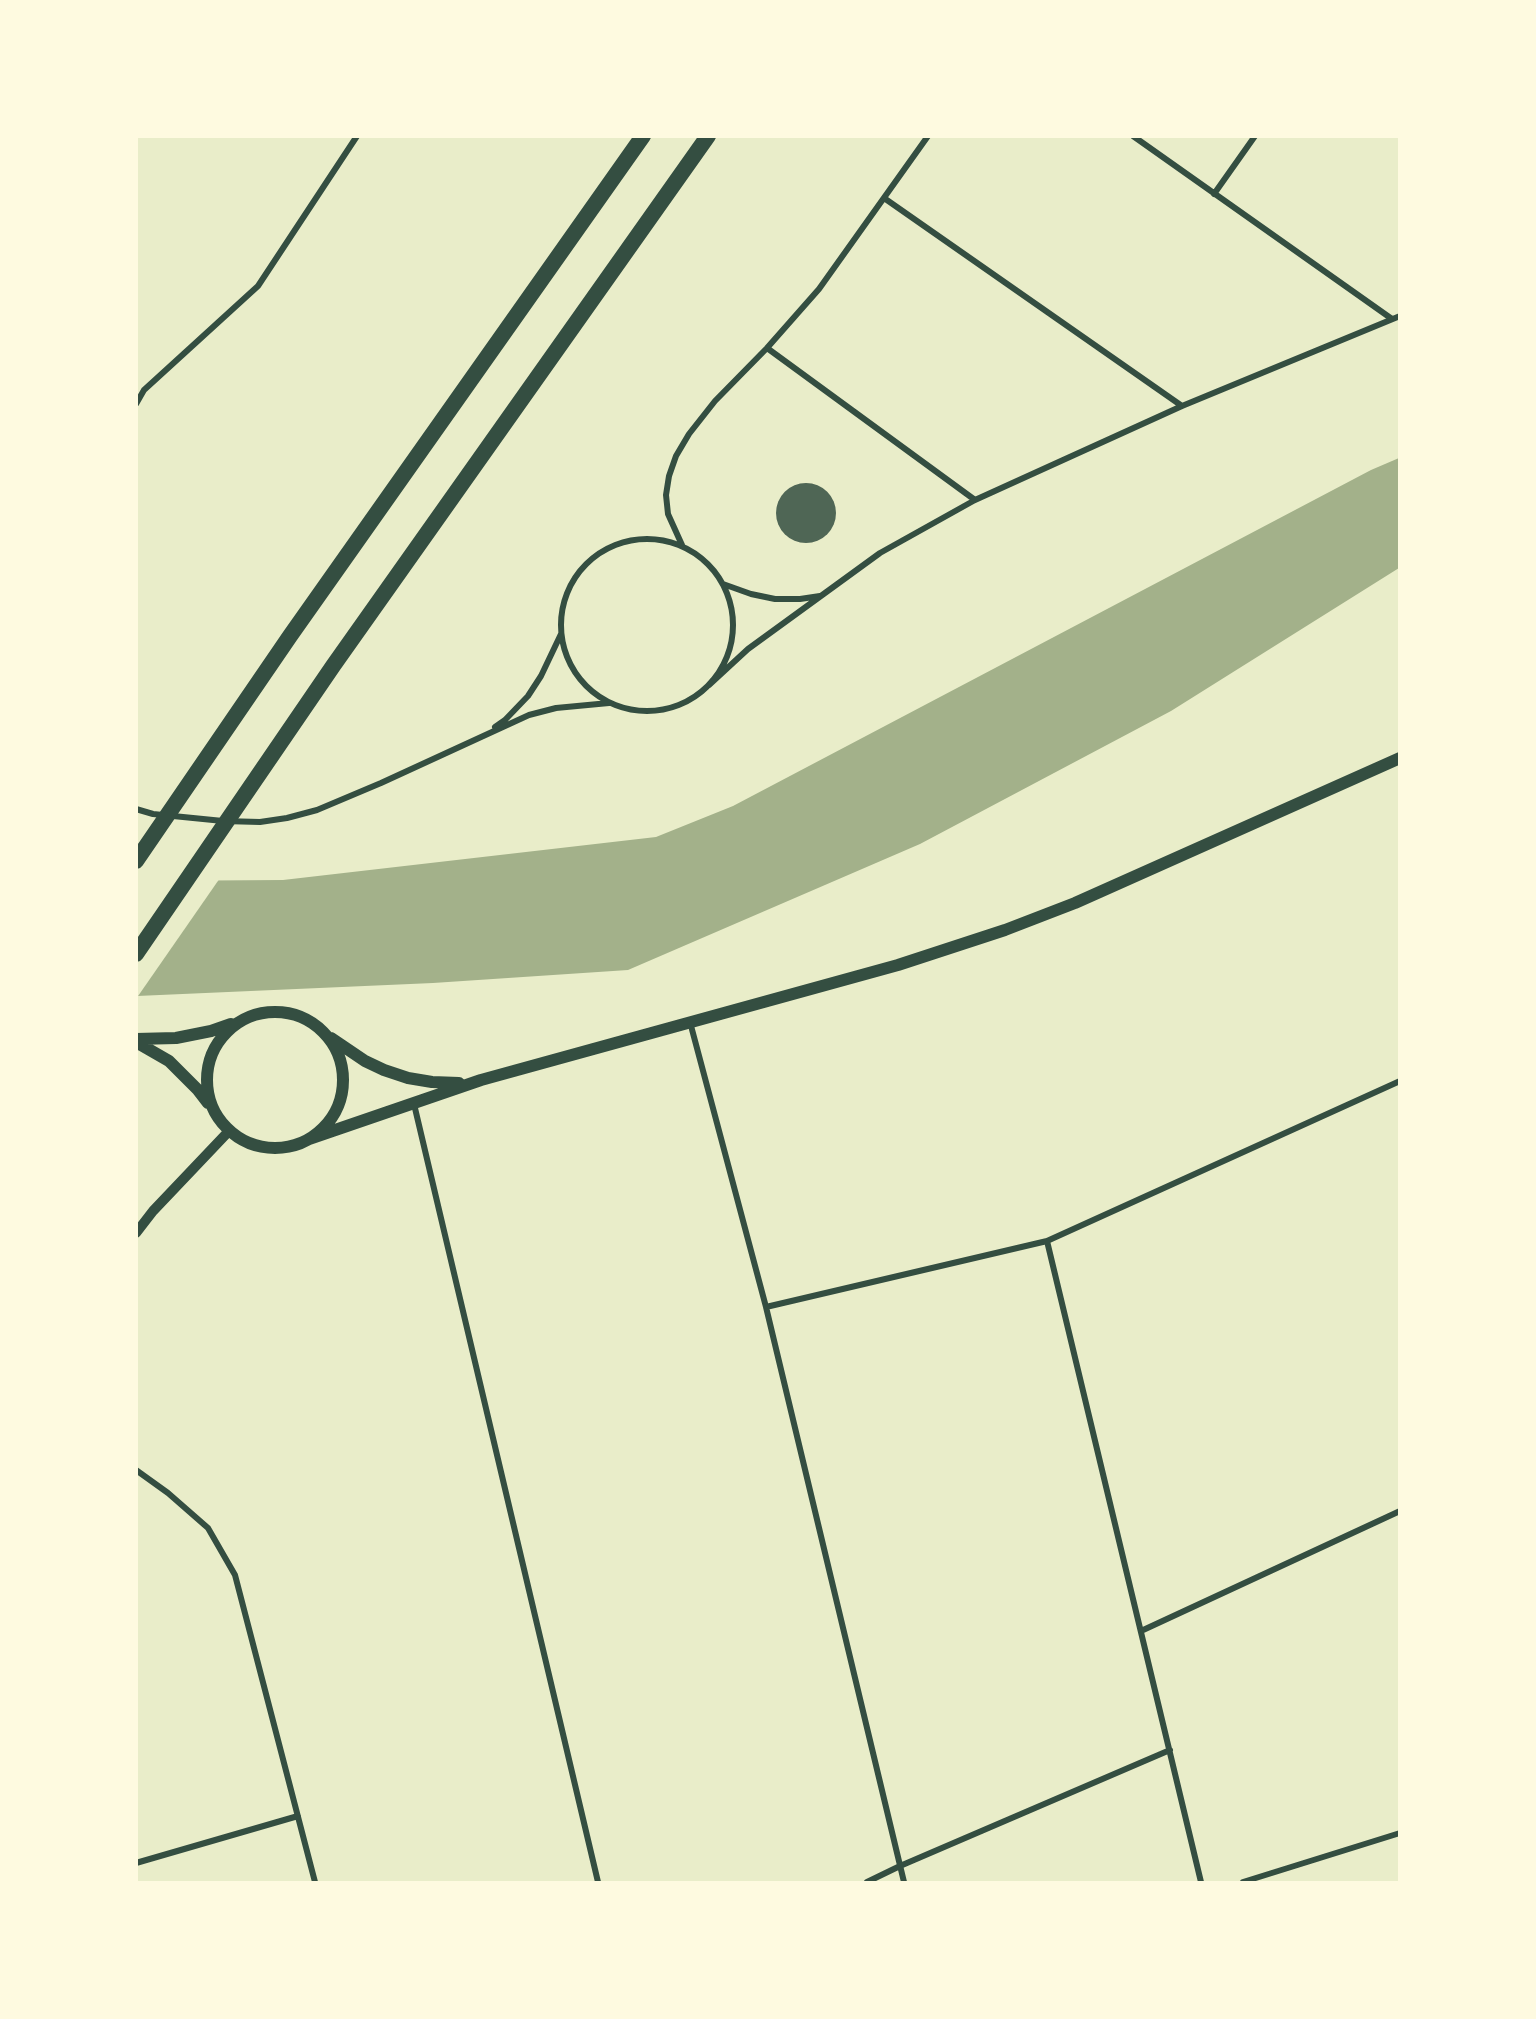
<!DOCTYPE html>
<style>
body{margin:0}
#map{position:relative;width:1536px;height:2019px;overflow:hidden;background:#e9edc9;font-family:"Open Sans",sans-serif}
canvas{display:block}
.frame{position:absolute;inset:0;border:138px solid #fefae0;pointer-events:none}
</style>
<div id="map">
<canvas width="1536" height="2019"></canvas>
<div class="frame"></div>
</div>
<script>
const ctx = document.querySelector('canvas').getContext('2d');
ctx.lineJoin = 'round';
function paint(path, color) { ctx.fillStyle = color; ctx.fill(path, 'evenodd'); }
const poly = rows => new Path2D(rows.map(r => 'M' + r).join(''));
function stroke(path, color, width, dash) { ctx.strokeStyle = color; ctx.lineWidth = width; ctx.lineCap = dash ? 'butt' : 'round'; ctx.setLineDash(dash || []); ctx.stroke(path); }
const water = poly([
 [1399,458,1399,568,1171,711,920,844,628,970,433,983,137,996,136,881,283,880,656,837,733,806,1371,470]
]);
const pier = poly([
 [136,878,220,878,136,999]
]);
const building = poly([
 '776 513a30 30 0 1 1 60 0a30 30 0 1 1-60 0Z'
]);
const minor = poly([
 [1133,136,1392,319],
 [1214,194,1255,136],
 [884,198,1182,406],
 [767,348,975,500],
 [136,404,144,390,258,286,357,136],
 '561 625a86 86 0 1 1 172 0a86 86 0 1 1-172 0Z',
 [682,545,668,514,666,495,669,476,676,456,689,434,715,401,767,348,819,289,928,136],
 [723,584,751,594,775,599,800,599,820,596],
 [709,685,748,649,880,553,975,500,1182,406,1400,316],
 [495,727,505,720,528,696,541,676,561,634],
 [136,809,153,814,223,821,260,822,287,818,317,810,381,783,529,715,556,708,609,703],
 [690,1022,766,1307,904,1882],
 [414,1104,598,1882],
 [1047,1241,1201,1882],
 [766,1307,1047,1241,1400,1081],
 [136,1470,168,1493,208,1528,235,1575,315,1882],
 [1141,1631,1400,1511],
 [136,1863,298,1816],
 [867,1882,900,1866,1170,1750],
 [1243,1882,1400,1833]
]);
const tertiary = poly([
 [136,1233,153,1211,229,1131]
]);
const secondary = poly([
 '207 1080a68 68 0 1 1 136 0a68 68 0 1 1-136 0Z',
 [331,1038,365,1061,384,1070,408,1078,432,1082,459,1083],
 [136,1039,176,1038,211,1031,231,1024],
 [136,1042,169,1061,198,1090,208,1103],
 [309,1139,481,1080,898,965,1005,930,1075,903,1400,758]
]);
const trunk = poly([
 [136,861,290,636,643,136],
 [136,954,333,666,708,136]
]);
paint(water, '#a3b18a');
paint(pier, '#e9edc9');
paint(building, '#4f6655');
stroke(minor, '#344e41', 6);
stroke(tertiary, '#344e41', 10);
stroke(secondary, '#344e41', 12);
stroke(trunk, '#344e41', 16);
</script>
